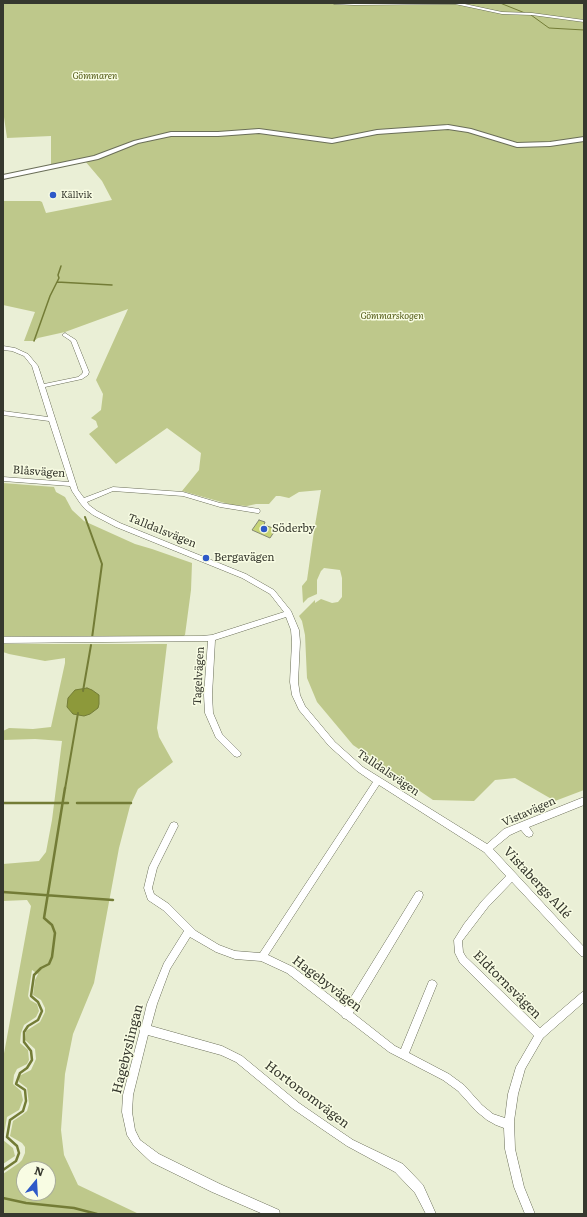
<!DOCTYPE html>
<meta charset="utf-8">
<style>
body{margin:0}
#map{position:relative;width:587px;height:1217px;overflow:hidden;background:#eaefd6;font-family:Literata,serif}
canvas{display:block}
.frame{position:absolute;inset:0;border:4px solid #36382e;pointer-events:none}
.north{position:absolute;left:16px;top:1161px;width:40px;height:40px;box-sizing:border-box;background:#f8fce3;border:1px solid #aaae9b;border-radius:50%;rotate:18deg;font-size:11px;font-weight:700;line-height:16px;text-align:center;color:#36382e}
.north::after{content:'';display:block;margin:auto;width:14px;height:18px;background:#2e59c8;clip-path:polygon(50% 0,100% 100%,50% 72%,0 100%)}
</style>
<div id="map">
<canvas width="587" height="1217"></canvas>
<div class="frame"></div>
<div class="north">N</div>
</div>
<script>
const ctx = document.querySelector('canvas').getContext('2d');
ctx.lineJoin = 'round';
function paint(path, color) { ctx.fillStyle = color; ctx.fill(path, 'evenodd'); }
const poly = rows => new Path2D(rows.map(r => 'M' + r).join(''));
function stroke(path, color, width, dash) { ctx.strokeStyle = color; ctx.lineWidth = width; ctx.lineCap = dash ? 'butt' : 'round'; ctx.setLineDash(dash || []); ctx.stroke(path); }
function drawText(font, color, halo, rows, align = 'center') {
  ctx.font = font + ' Literata,serif'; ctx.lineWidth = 3; ctx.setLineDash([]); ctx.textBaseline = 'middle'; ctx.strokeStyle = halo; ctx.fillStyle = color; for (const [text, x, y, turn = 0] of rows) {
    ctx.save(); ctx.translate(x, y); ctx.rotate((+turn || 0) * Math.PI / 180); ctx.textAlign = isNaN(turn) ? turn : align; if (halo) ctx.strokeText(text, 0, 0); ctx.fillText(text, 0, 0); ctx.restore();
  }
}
const green = poly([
 [3,3,584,3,584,790,555,801,515,778,495,780,474,801,433,800,353,745,317,702,307,678,305,635,302,621,299,616,315,600,315,603,321,599,332,603,338,602,342,597,342,578,340,570,324,568,321,571,317,580,317,594,308,598,303,603,302,586,307,580,314,531,321,490,299,492,289,498,280,496,276,496,269,504,256,504,247,506,232,505,182,491,199,470,201,453,167,428,116,464,89,434,98,427,96,421,91,418,101,410,103,394,96,380,128,309,65,332,38,338,34,341,24,341,35,312,3,305,3,201,40,201,42,202,46,213,112,200,102,181,85,161,51,167,51,136,7,138,3,110],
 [3,483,54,487,56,492,65,497,72,510,84,521,135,544,152,549,192,563,191,590,185,635,182,637,3,636],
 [3,644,167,644,157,728,159,737,173,762,138,789,130,806,119,848,94,983,73,1034,65,1074,61,1130,64,1155,78,1185,139,1214,3,1214,3,1174,19,1163,22,1160,25,1153,25,1147,22,1143,10,1136,13,1121,22,1115,27,1111,29,1104,27,1088,19,1082,19,1076,31,1070,36,1059,35,1049,25,1040,26,1031,40,1022,45,1012,45,1008,41,1000,33,995,35,980,38,974,32,970,28,996,30,1000,37,1004,39,1011,36,1017,24,1025,21,1033,20,1043,28,1050,29,1060,27,1064,17,1069,14,1075,13,1084,21,1091,23,1100,19,1110,7,1117,3,1140,13,1148,15,1156,3,1164,3,1059,31,906,27,900,3,901,3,864,39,861,46,852,52,820,62,741,35,739,3,740,3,731,9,728,33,729,51,727,65,663,65,658,45,661,9,654,3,652],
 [24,1169,48,1169,48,1193,24,1193]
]);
const water = poly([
 [87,688,92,690,99,695,99,704,98,708,90,714,84,716,73,714,67,707,68,698,75,690,87,688]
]);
const streamFar3 = poly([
 [500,3,525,13],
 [531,15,549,28,584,30]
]);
const streamFar2 = poly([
 [57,282,112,285],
 [34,341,50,296,59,278,58,275,61,266]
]);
const streamFar1 = poly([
 [85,517,102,564,92,638],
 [83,691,91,645],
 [65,789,78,713]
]);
const stream = poly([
 [3,803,68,803],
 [77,803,131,803],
 [3,892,113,900],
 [3,1170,16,1161,19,1153,17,1146,7,1137,10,1120,23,1111,26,1101,25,1090,16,1084,20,1073,27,1068,32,1060,31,1051,24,1042,24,1032,28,1026,38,1020,42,1011,38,1002,31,996,34,975,41,968,49,964,52,957,55,933,52,925,44,918,65,788],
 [3,1198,26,1203,74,1208,97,1214]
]);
const building = poly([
 [259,520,265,522,264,525,276,529,270,538,252,530,259,520]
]);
const street = poly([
 [332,3,460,3,502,12,532,13,584,20,584,22,532,15,502,14,455,4,354,5,334,4,332,3],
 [65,333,76,340,89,372,88,375,82,379,45,387,78,490,84,498,113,487,183,492,220,503,259,509,260,511,259,513,257,513,220,507,183,496,113,491,87,502,89,505,97,511,120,523,246,574,274,590,291,611,299,630,300,642,298,682,300,695,305,706,335,742,363,767,487,844,504,829,584,797,584,805,529,827,533,833,532,836,529,837,526,836,521,830,510,835,493,849,584,947,584,957,581,956,512,882,488,907,462,941,463,952,466,957,540,1028,581,993,584,991,584,1002,543,1038,525,1069,518,1094,514,1121,515,1149,524,1187,535,1214,525,1214,514,1187,505,1149,504,1128,496,1125,487,1120,476,1111,458,1091,443,1080,389,1052,346,1019,343,1018,342,1016,287,973,261,961,235,959,216,952,190,937,170,969,157,1004,151,1026,222,1046,242,1056,299,1103,328,1123,353,1140,403,1164,423,1185,436,1214,426,1214,415,1193,395,1172,347,1146,322,1129,293,1109,236,1062,221,1055,148,1035,133,1095,132,1112,135,1130,140,1140,159,1154,220,1184,279,1210,280,1214,263,1214,212,1192,151,1162,134,1146,127,1135,122,1112,123,1095,140,1031,139,1029,142,1025,147,1004,164,963,184,931,163,910,148,900,144,888,149,867,171,823,174,822,177,823,178,826,157,868,152,888,154,894,169,904,196,931,219,945,235,951,260,953,373,782,357,771,329,746,299,710,292,695,290,682,292,642,291,630,286,617,215,640,212,695,213,713,222,734,240,752,241,754,240,756,237,757,234,756,216,738,205,713,204,695,208,641,3,643,3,637,202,636,212,635,284,612,270,594,242,578,116,527,93,515,85,509,80,503,72,491,70,486,3,481,3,477,69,482,49,421,3,415,3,411,48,417,32,366,24,356,12,351,3,350,3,346,15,348,28,354,38,366,44,384,78,377,82,374,83,372,71,341,62,335,65,333],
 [379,785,484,852,506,876,482,901,464,924,454,940,455,953,460,963,534,1036,516,1067,508,1094,505,1118,493,1114,482,1105,464,1085,449,1074,409,1053,437,984,435,981,432,980,429,981,401,1049,395,1046,353,1013,422,898,423,895,422,892,419,891,416,892,345,1007,293,967,268,955,379,785]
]);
const secondary = poly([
 [448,125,471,129,517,143,550,142,584,137,584,141,550,146,517,147,468,132,448,129,377,134,332,143,259,133,218,136,171,136,138,143,98,159,3,179,3,175,94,156,134,141,171,132,218,132,259,129,332,139,377,130,448,125]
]);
const markers = [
 [53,195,4,"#2e59c8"],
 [264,529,4,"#2e59c8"],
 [206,558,4,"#2e59c8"]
];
const farParknames = [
 ["Gömmaren",95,76],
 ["Gömmarskogen",392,316]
];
const farPoinames = [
 ["Källvik",61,195]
];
const streetNames = [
 ["Blåsvägen",39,472,4],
 ["Talldalsvägen",162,531,22],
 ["Tagelvägen",199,676,-87],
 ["Talldalsvägen",388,773,34],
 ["Vistavägen",529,812,-24]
];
const poiNames = [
 ["Söderby",272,529],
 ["Bergavägen",214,558]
];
const nearStreetnames = [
 ["Vistabergs Allé",537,883,47],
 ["Hagebyvägen",327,984,37],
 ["Eldtornsvägen",507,985,45],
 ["Hagebyslingan",128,1049,-76],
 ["Hortonomvägen",307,1095,37]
];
paint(green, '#bec88b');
paint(water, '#8d993a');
stroke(water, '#737c36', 1);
stroke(streamFar3, '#737c36', 1);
stroke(streamFar2, '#737c36', 1.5);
stroke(streamFar1, '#737c36', 2);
stroke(stream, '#737c36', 2.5);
paint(building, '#c7d477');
stroke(building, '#848872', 1);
stroke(street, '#6a6e58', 1);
stroke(secondary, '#6a6e58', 2);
paint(street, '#fff');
paint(secondary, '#fff');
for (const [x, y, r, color] of markers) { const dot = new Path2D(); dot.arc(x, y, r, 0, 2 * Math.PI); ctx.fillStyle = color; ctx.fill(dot); stroke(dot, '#f8fce3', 1.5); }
drawText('italic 9px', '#515914', '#f8fce3', farParknames);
drawText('9px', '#36382e', '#f8fce3', farPoinames, 'left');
drawText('11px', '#36382e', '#f8fce3', streetNames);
drawText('11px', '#36382e', '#f8fce3', poiNames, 'left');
drawText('13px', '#36382e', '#f8fce3', nearStreetnames);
</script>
